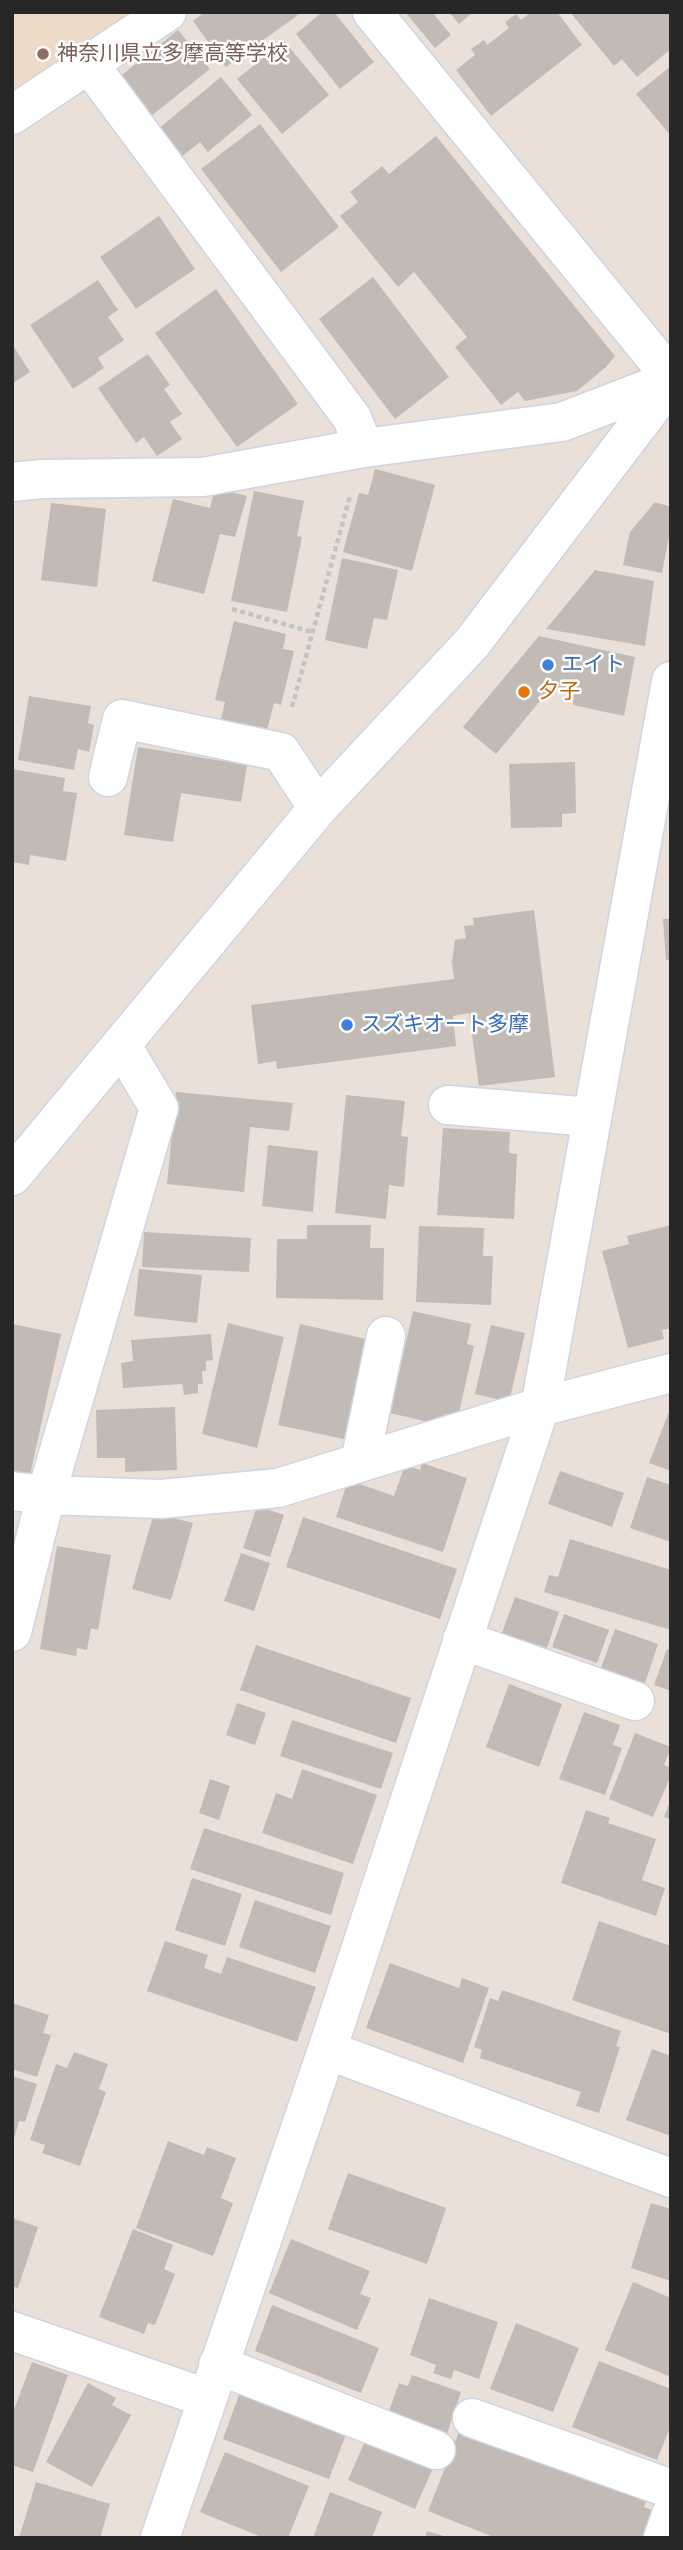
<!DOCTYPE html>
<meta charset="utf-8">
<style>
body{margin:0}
#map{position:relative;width:683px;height:2550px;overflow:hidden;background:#eae0d8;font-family:Mulish,sans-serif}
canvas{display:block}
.frame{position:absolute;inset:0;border:14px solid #272727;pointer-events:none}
</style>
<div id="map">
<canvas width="683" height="2550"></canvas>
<div class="frame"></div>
</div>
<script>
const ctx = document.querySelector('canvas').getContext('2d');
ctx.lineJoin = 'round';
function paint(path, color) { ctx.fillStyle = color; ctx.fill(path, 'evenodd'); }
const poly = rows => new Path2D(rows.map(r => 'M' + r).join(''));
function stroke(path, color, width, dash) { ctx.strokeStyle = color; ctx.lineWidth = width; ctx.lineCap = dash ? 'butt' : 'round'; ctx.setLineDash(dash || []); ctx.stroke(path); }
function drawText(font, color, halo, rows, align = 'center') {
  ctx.font = font + ' Mulish,"Noto Sans JP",sans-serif'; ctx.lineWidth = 5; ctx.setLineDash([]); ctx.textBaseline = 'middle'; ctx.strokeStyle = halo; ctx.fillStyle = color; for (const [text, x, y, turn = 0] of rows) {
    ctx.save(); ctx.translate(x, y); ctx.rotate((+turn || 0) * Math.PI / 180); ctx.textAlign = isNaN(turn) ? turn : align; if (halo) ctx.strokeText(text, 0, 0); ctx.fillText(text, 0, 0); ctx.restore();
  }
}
const education = poly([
 [12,12,136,12,12,96]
]);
const building = poly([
 [205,12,302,12,226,67,193,21],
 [322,12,334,12,374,62,340,89,296,34],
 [405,12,432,12,451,35,435,48],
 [449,12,473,12,459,24],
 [531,12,557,12,582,45,491,116,456,70,475,55,471,49,484,40,487,45,509,28,505,22,516,14,521,20],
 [570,12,671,12,671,49,637,77,622,59,614,66],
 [178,30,210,69,145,121,113,82],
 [284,41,329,95,282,134,237,79],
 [671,66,671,136,636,94],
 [221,77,252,115,208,152,200,142,175,162,152,134],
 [260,124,339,227,281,272,201,169],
 [436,136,615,356,606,367,577,391,525,401,518,392,501,405,455,347,467,337,414,272,398,287,340,216,358,202,350,192,382,166,389,174],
 [159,216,195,269,136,309,100,257],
 [373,277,449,377,395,419,319,319],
 [98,280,118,310,108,317,124,340,98,358,104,368,73,389,30,325],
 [216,289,298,404,237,447,155,333],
 [12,344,30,372,12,384],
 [148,354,170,385,164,389,182,414,170,422,182,439,157,456,144,437,136,443,98,388],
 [375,469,435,485,412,571,343,552,359,493,368,495],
 [215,488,247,496,235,537,220,534,204,594,152,581,173,499,210,508],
 [254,491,304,501,297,536,302,537,287,612,231,601],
 [655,502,671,507,671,526,662,573,623,565,630,532],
 [51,503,106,509,97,587,41,580],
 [342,558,398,570,387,620,374,618,367,649,325,640],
 [595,570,654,581,645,646,546,629],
 [234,621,286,634,283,649,294,651,281,705,274,703,267,730,221,719,225,702,215,700],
 [539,636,635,657,624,716,573,705,574,694,550,689,496,754,463,727],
 [29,696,91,706,88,723,94,725,89,752,78,749,74,770,18,760],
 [138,747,247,765,241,802,181,793,173,842,124,835],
 [575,762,576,813,562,814,562,827,511,828,509,764],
 [12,769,65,778,63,791,77,793,66,861,30,855,29,865,12,862],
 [534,910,555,1077,479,1086,469,1013,453,1016,456,1046,277,1069,276,1061,258,1064,251,1005,454,979,452,962,455,940,466,938,464,926,474,925,473,918],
 [663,919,671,919,671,960,666,960],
 [176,1092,293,1103,289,1131,250,1127,244,1192,167,1184],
 [346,1095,405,1101,401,1136,408,1137,404,1187,389,1185,386,1219,335,1213],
 [443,1128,510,1132,509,1153,517,1154,514,1219,437,1215],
 [268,1145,318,1151,313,1212,262,1206],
 [307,1225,371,1225,370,1248,384,1248,383,1300,276,1298,277,1239,307,1239],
 [671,1225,671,1328,662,1330,664,1339,628,1348,602,1251,629,1244,627,1236],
 [419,1226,484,1228,483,1256,493,1256,491,1305,416,1302],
 [144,1232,251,1238,249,1272,142,1267],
 [139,1269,202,1275,197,1323,134,1316],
 [413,1311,471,1324,467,1344,474,1346,458,1417,444,1414,441,1425,390,1413],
 [228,1323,284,1337,257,1448,202,1434],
 [12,1324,61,1334,30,1475,12,1471],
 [300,1324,366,1339,344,1439,278,1425],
 [491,1325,525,1333,509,1402,475,1394],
 [211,1334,213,1360,206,1361,206,1371,202,1371,203,1384,198,1384,198,1393,184,1395,182,1384,123,1388,121,1363,133,1361,131,1340],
 [175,1407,177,1470,125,1472,125,1458,97,1458,96,1410],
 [669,1412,671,1413,671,1471,649,1463],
 [422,1463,467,1478,443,1552,336,1517,348,1480,394,1496,405,1465,420,1470],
 [560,1471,624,1493,612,1527,548,1504],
 [647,1477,671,1485,671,1542,630,1528],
 [257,1506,284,1515,270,1557,243,1548],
 [154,1513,193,1523,171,1600,132,1589],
 [303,1517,457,1569,440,1619,286,1567],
 [570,1539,671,1570,671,1630,544,1592,549,1575,558,1577],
 [57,1546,111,1555,98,1630,91,1628,87,1650,77,1648,76,1656,40,1649],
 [241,1553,270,1563,254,1611,224,1601],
 [515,1597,559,1612,547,1648,502,1633],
 [564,1614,609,1630,597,1663,552,1647],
 [615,1629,658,1644,645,1683,601,1668],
 [256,1645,411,1698,396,1743,240,1690],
 [667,1649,671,1651,671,1691,654,1685],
 [509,1684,562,1704,539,1767,486,1747],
 [237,1703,266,1713,255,1745,226,1735],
 [584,1712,620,1725,613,1745,622,1748,605,1795,559,1779],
 [292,1720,393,1753,381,1789,280,1756],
 [635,1733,671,1747,664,1765,671,1768,671,1775,653,1817,609,1799],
 [302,1769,377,1795,353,1864,262,1833,276,1793,292,1799],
 [210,1779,230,1786,219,1820,199,1813],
 [671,1799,671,1819,664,1817],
 [586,1810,610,1818,608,1823,656,1839,642,1880,665,1888,656,1916,561,1883],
 [204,1828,344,1873,331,1915,190,1869],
 [192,1878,242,1894,225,1946,175,1930],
 [255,1900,331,1926,315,1973,239,1947],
 [599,1921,671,1946,671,2034,572,2000],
 [165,1941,208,1955,204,1968,221,1974,227,1957,316,1987,297,2042,147,1991],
 [390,1963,459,1988,462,1978,489,1988,463,2063,366,2028],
 [502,1990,621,2031,616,2046,620,2047,599,2113,576,2106,581,2092,480,2058,482,2050,474,2047,490,1998,498,2001],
 [12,2003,49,2015,43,2033,51,2035,37,2077,12,2069],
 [652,2049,671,2056,671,2136,626,2120],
 [74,2052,108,2064,99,2089,106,2092,80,2166,42,2153,45,2145,30,2140,56,2064,67,2068],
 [12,2076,37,2084,25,2122,19,2121,13,2142],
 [168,2141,204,2155,207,2147,236,2158,221,2198,233,2203,213,2256,136,2228],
 [348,2173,446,2208,427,2264,328,2229],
 [651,2203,671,2209,671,2281,631,2268],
 [12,2218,38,2227,18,2288,12,2286],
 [133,2229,173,2245,164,2269,175,2274,155,2325,148,2323,144,2334,99,2317],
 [291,2239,370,2271,360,2294,371,2298,357,2330,269,2293],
 [633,2282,671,2298,671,2377,605,2350],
 [429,2298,498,2322,479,2379,454,2370,451,2379,433,2373,436,2365,410,2355],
 [272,2305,379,2348,361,2393,255,2351],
 [516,2323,579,2348,553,2412,490,2389],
 [599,2361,671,2389,671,2425,657,2460,572,2427],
 [32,2362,68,2375,33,2472,12,2465,12,2415],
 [412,2375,461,2392,447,2434,388,2414,399,2383,408,2386],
 [88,2383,116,2398,112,2405,131,2415,92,2487,46,2462],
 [240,2392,347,2432,329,2479,223,2439],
 [461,2427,646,2501,644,2507,655,2511,644,2538,496,2538,428,2511],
 [365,2441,410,2454,408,2460,432,2470,415,2509,348,2480],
 [225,2452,309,2486,288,2538,264,2538,200,2512],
 [36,2482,110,2504,100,2538,19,2538],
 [330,2492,382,2512,372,2538,313,2538],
 [427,2531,447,2537,447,2538,425,2538]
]);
const path = poly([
 [232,609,312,632],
 [292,707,350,496]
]);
const minor = poly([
 [372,12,671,377],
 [89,64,352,418,364,448],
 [12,115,167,12],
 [12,482,42,479,203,477,364,448,562,422,671,380],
 [108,777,122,719,281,752,318,808],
 [448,1105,592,1117],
 [12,1176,318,808,472,643,671,382],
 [360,1462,386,1336],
 [12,1491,46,1495,161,1499,278,1488,540,1407,671,1373],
 [12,1632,46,1495,159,1108,122,1046],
 [462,1640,635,1701],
 [327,2050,671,2178],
 [12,2331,206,2398],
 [218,2365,436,2450],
 [472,2418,671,2489],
 [160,2538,327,2050,540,1407,671,681],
 [663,2538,671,2515]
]);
const markers = [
 [43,54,7,"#8d6e63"],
 [548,665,7,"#3f7fe0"],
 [524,692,7,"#e8710a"],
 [347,1025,7,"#3f7fe0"]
];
const educationNames = [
 ["神奈川県立多摩高等学校",57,54]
];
const shopNames = [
 ["エイト",562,665],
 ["スズキオート多摩",361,1025]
];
const foodNames = [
 ["夕子",538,692]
];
paint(education, '#eddbc7');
paint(building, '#c2bab5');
stroke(minor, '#ced4e1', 41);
stroke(path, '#c3c3c3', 4.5, [5, 3.5]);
stroke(minor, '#fff', 38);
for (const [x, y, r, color] of markers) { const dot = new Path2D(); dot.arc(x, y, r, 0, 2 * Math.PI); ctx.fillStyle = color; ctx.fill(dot); stroke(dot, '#fff', 2.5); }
drawText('21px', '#785e54', '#fff', educationNames, 'left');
drawText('21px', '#366cbe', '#fff', shopNames, 'left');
drawText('21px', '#c56008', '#fff', foodNames, 'left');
</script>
